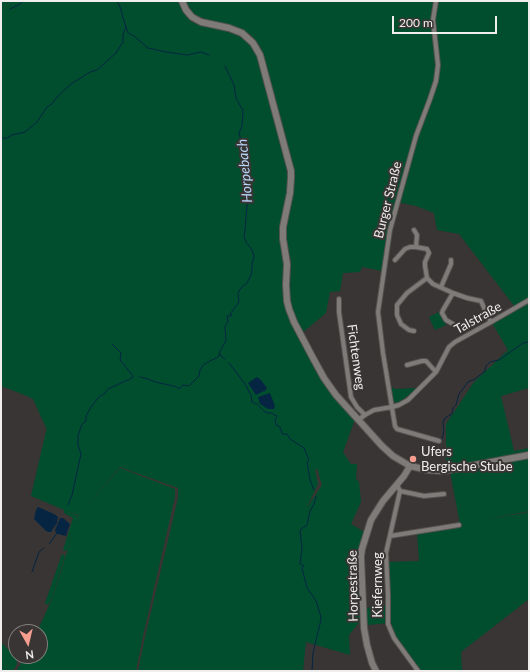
<!DOCTYPE html>
<meta charset="utf-8">
<style>
body{margin:0}
#map{position:relative;width:530px;height:672px;overflow:hidden;background:#383534;font-family:Lato,sans-serif}
canvas{display:block}
.frame{position:absolute;inset:0;border:2px solid #f0eeed;pointer-events:none}
.north{position:absolute;left:8px;top:624px;width:40px;height:40px;box-sizing:border-box;background:#383534;border:1px solid #827f7e;border-radius:50%;rotate:172deg;font-size:11px;font-weight:700;line-height:16px;text-align:center;color:#f0eeed}
.north::after{content:'';display:block;margin:auto;width:14px;height:18px;background:#f59d8e;clip-path:polygon(50% 0,100% 100%,50% 72%,0 100%)}
.scale{position:absolute;left:392px;top:16px;width:105px;height:18px;box-sizing:border-box;border:2px solid #f0eeed;border-top:0;padding-left:5px;font-size:12px;line-height:14px;white-space:nowrap;color:#f0eeed;-webkit-text-stroke:3px #383534;paint-order:stroke}
</style>
<div id="map">
<canvas width="530" height="672"></canvas>
<div class="frame"></div>
<div class="north">N</div>
<div class="scale">200 m</div>
</div>
<script>
const ctx = document.querySelector('canvas').getContext('2d');
ctx.lineJoin = 'round';
function paint(path, color) { ctx.fillStyle = color; ctx.fill(path, 'evenodd'); }
const poly = rows => new Path2D(rows.map(r => 'M' + r).join(''));
function stroke(path, color, width, dash) { ctx.strokeStyle = color; ctx.lineWidth = width; ctx.lineCap = dash ? 'butt' : 'round'; ctx.setLineDash(dash || []); ctx.stroke(path); }
function drawText(font, color, halo, rows, align = 'center') {
  ctx.font = font + ' Lato,sans-serif'; ctx.lineWidth = 4; ctx.setLineDash([]); ctx.textBaseline = 'middle'; ctx.strokeStyle = halo; ctx.fillStyle = color; for (const [text, x, y, turn = 0] of rows) {
    ctx.save(); ctx.translate(x, y); ctx.rotate((+turn || 0) * Math.PI / 180); ctx.textAlign = isNaN(turn) ? turn : align; if (halo) ctx.strokeText(text, 0, 0); ctx.fillText(text, 0, 0); ctx.restore();
  }
}
const green = poly([
 [1,1,180,1,185,15,192,22,199,25,222,30,237,35,248,42,254,50,259,61,284,154,288,180,289,186,280,225,284,262,283,292,287,309,299,337,315,369,334,396,355,419,343,452,351,464,357,464,356,479,359,482,361,502,351,524,364,532,358,557,363,619,361,620,349,635,350,655,306,642,303,671,138,671,145,637,178,498,178,488,120,467,79,515,65,511,79,516,67,551,63,550,73,518,64,513,64,510,31,496,46,431,47,430,33,399,27,396,1,386],
 [315,469,317,469,322,485,306,509,318,484],
 [186,1,435,1,434,6,437,64,433,89,414,137,410,148,386,238,382,271,362,267,360,272,343,273,340,291,330,292,326,313,302,333,292,308,288,293,290,289,291,261,285,236,285,229,287,219,292,200,294,183,294,172,287,141,263,54,260,46,251,35,243,30,236,27,225,24,210,21,197,16,193,13],
 [438,1,529,1,529,298,515,307,459,234,437,230,434,213,416,206,398,202,414,145,437,79,434,20],
 [529,302,529,388,501,396,514,451,529,448,529,453,446,469,446,424,474,382,508,350,492,323],
 [439,312,446,325,435,330,429,317],
 [391,387,396,389,415,388,415,390,402,400,396,403,393,401],
 [529,456,529,511,484,520,529,512,529,599,461,652,462,671,419,671,395,638,391,623,367,625,365,608,389,605,387,562,419,561,417,532,465,524,460,524,450,471],
 [120,468,175,489,175,497,143,636,136,671,16,671,26,656,40,656,40,632,37,632,52,599,79,515],
 [62,554,65,556,52,598,48,605,45,603],
 [1,642,16,658,17,664,13,671,1,671]
]);
const water = poly([
 [257,377,261,380,267,388,266,390,256,395,248,383],
 [270,393,275,406,274,409,268,409,260,404,258,397],
 [38,507,54,514,58,517,57,523,51,532,48,532,45,530,34,519,36,510],
 [60,518,63,518,70,524,66,536,58,534,56,533,55,530]
]);
const stream = poly([
 [117,1,121,9,123,18,128,33,134,36,148,48,166,52,187,55,201,52,209,55],
 [10,9,20,4,23,1],
 [225,66,234,85,236,98,243,111,242,126,239,133,241,141,240,145,242,155,242,162,246,177,247,192,250,201,247,205,245,230,244,236,246,242,252,250,254,256,253,261,252,263,252,268,251,275,247,283,240,289,238,294,239,302,230,314,232,315,230,316,227,316,228,322,225,326,226,341,219,353,222,357,225,359],
 [1,138,7,138,12,135,25,132,37,122,47,107,52,104,57,97,71,84,90,72,97,70,116,53,123,42,123,34,126,27],
 [229,363,245,384,251,395,252,402,257,404,264,411,267,413,272,413,274,415,277,416,275,420,276,425,280,427,282,434,287,434,290,439,304,448,309,460,307,462,310,480,314,490],
 [140,377,148,379,155,382,169,385,177,387,179,389,183,385,189,386,199,376,200,370,203,365,210,361,218,357,220,354],
 [442,439,444,431,443,423,445,418,452,414,453,408,456,405,459,394,468,382,475,379,485,371,486,366,490,362,499,360,523,343,529,342],
 [68,505,72,495,81,454,78,445,78,436,82,424,86,421,86,416,91,407,99,397,104,394,108,389,132,378,133,376,120,360,121,353,112,344],
 [49,544,57,533],
 [32,572,39,552,44,548],
 [312,671,313,653,320,624,321,617,316,601,312,595,307,588,302,568,304,566,300,564,302,548,300,530,307,525,310,511,314,504,316,496]
]);
const street = poly([
 [436,1,433,20,438,65,436,81,430,99,416,136,390,230,378,312,383,353,395,426,397,429,439,441],
 [414,230,417,235,416,247],
 [395,260,405,249,410,247,416,247,427,249,429,253,425,262,425,266,427,278,433,284,453,293,467,298,481,301,488,317,491,322],
 [441,287,451,264,451,260],
 [453,293,443,310,442,313,446,320,453,324],
 [339,299,339,312,351,397,357,407,365,415],
 [414,331,409,330,401,324,397,315,397,305,407,293,427,278],
 [407,365,422,361,426,361,436,372],
 [358,420,365,415,374,410,392,407,399,405,408,400,436,372,449,347,455,342,491,322,529,300],
 [397,485,400,491,386,553,388,595,388,624,394,638,418,671],
 [400,491,424,496,444,494],
 [390,536,459,525]
]);
const secondary = poly([
 [182,1,186,10,192,17,201,22,229,28,242,33,253,43,260,55,291,171,291,178,290,193,283,227,283,239,287,264,286,285,287,301,289,309,294,322,313,358,324,378,336,395,382,446,393,456,410,466,428,470,443,471,529,455],
 [376,671,372,663,367,645,364,628,361,557,362,549,371,520,383,501,404,476,410,466]
]);
const markers = [
 [413,459,4,"#f59d8e"]
];
const streetNames = [
 ["Burger Straße",388,200,-76],
 ["Talstraße",478,318,-29],
 ["Fichtenweg",356,357,82],
 ["Kiefernweg",378,585,-90],
 ["Horpestraße",353,586,-91]
];
const poiNames = [
 ["Ufers",421,452],
 ["Bergische Stube",421,467]
];
const waterNames = [
 ["Horpebach",245,171,-95]
];
paint(green, '#004e2d');
paint(water, '#052543');
stroke(stream, '#052543', 1);
stroke(street, '#555352', 6);
stroke(secondary, '#555352', 8);
stroke(street, '#7e7b79', 4);
stroke(secondary, '#7e7b79', 6);
for (const [x, y, r, color] of markers) { const dot = new Path2D(); dot.arc(x, y, r, 0, 2 * Math.PI); ctx.fillStyle = color; ctx.fill(dot); stroke(dot, '#383534', 1.5); }
drawText('13px', '#f0eeed', '#383534', streetNames);
drawText('13px', '#f0eeed', '#383534', poiNames, 'left');
drawText('italic 14px', '#b7d5f7', '#383534', waterNames);
</script>
